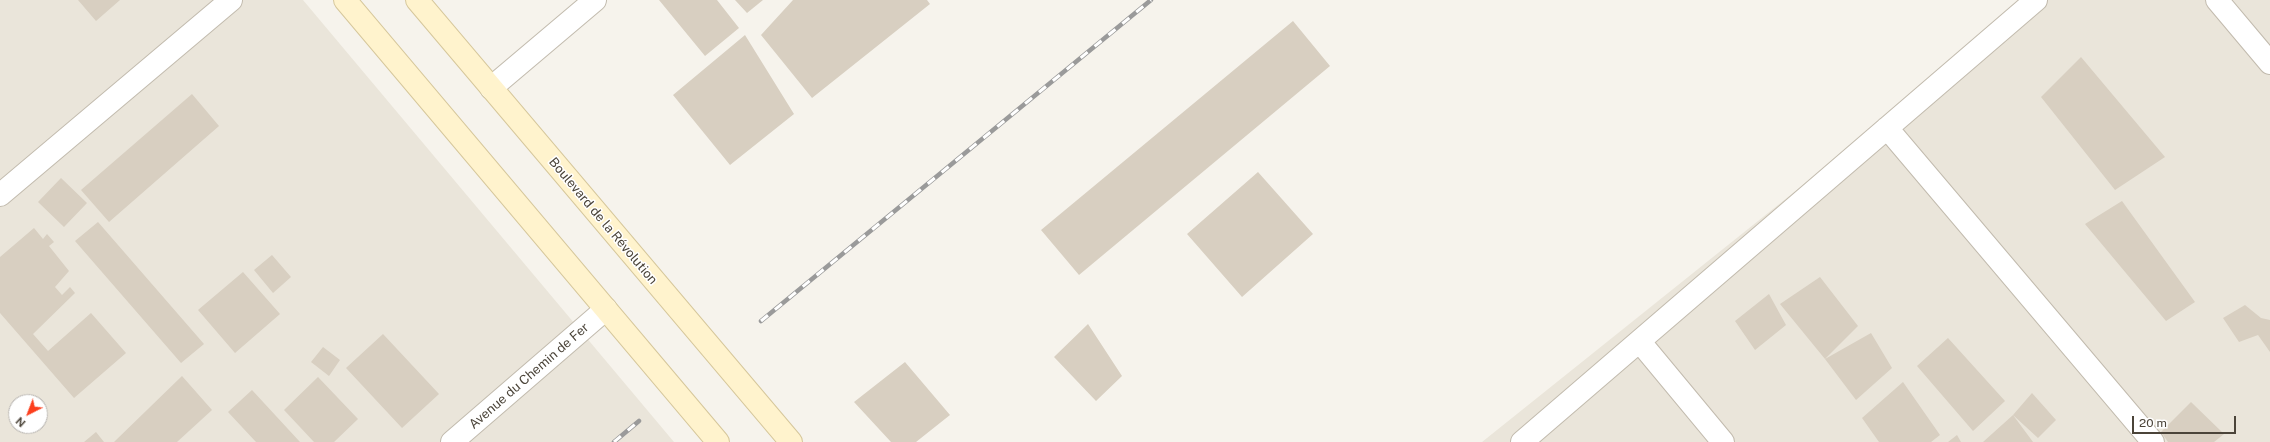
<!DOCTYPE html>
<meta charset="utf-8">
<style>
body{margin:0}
#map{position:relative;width:2270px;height:442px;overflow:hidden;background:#f6f3ec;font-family:"Public Sans",sans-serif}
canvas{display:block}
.north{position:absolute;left:8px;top:394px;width:40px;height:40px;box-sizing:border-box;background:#fff;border:1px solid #b7b4b0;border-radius:50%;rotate:222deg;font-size:11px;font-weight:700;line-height:16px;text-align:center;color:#4b4439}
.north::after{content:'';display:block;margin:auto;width:14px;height:18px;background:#fc3f1d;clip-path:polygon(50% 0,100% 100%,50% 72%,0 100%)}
.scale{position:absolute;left:2132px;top:416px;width:104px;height:18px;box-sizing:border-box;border:2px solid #4b4439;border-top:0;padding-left:5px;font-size:12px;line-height:14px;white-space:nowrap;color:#4b4439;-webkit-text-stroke:3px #fff;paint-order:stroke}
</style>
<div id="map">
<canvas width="2270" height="442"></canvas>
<div class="north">N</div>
<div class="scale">20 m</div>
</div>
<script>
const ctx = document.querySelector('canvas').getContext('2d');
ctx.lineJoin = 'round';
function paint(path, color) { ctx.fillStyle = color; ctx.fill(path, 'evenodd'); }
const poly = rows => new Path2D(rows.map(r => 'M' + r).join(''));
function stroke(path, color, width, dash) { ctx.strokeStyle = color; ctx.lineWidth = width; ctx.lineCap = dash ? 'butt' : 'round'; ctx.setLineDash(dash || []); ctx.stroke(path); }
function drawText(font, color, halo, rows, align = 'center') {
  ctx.font = font + ' "Public Sans",sans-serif'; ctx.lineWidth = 3; ctx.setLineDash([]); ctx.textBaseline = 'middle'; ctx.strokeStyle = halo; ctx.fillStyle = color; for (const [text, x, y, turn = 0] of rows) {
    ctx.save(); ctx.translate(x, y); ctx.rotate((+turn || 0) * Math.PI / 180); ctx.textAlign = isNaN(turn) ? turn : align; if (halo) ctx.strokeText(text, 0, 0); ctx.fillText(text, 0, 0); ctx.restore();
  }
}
const residential = poly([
 [0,0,303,0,674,442,0,442],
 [16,402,40,402,40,426,16,426],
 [2034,0,2270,0,2270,442,1482,442]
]);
const building = poly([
 [78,0,120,0,96,21],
 [659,0,717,0,739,28,705,56],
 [735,0,763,0,747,13],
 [793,0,927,0,930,4,812,98,761,35],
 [1293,21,1330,66,1079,275,1041,230],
 [745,35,794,114,730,165,673,95],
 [2081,57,2165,157,2115,190,2041,97],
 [192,94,219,126,109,222,81,190],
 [1258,172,1313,234,1242,297,1187,234],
 [61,178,87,203,64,227,38,202],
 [2122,201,2195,302,2166,321,2085,224],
 [98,222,204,344,181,363,75,241],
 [34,228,43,239,47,234,54,242,49,246,69,271,55,287,62,295,70,287,75,293,33,334,48,351,91,313,126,353,74,398,0,313,0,257],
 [272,255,291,277,273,293,254,270],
 [243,272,280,314,235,353,198,310],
 [1820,277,1858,326,1825,359,1871,333,1892,368,1856,400,1825,359,1780,304],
 [1769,294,1786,325,1755,350,1735,321],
 [2245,305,2261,318,2270,320,2270,352,2258,335,2239,342,2223,318],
 [1088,324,1122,376,1096,401,1054,357],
 [383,334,439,394,402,428,346,368],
 [1948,338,2005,401,1973,431,1917,366],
 [323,347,340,360,329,376,311,362],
 [905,362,950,415,916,442,891,442,854,402],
 [182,376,212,410,177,442,114,442],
 [318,377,358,419,334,442,314,442,284,410],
 [1903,382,1940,435,1931,442,1879,442,1862,418],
 [252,390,300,442,256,442,228,412],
 [2032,393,2056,420,2038,438,2013,415,2033,442,1983,442,2013,415],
 [2191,402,2224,434,2214,442,2168,442,2161,432],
 [96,432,104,442,84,442],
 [1957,435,1961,442,1948,442]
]);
const street = poly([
 [2217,0,2270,63],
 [491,88,595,0],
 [1887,128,2153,442],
 [0,195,231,0],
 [1640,342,1723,442],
 [452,442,606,309],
 [1522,442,2036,0]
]);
const secondary = poly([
 [345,0,718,442],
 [417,0,791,442]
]);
const rail = poly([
 [761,321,1151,0],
 [614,442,639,421]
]);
const streetNames = [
 ["Boulevard de la Révolution",603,221,50],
 ["Avenue du Chemin de Fer",529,376,-41]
];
paint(residential, '#eae5da');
paint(building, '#d8cfc1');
stroke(street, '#c2bbae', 24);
stroke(secondary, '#d6c79b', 24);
stroke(street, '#fff', 22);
stroke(secondary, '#fff3cd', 22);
stroke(rail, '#9a9a9a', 4.5);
stroke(rail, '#fff', 3, [9]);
drawText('13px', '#4b4439', '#fff', streetNames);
</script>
